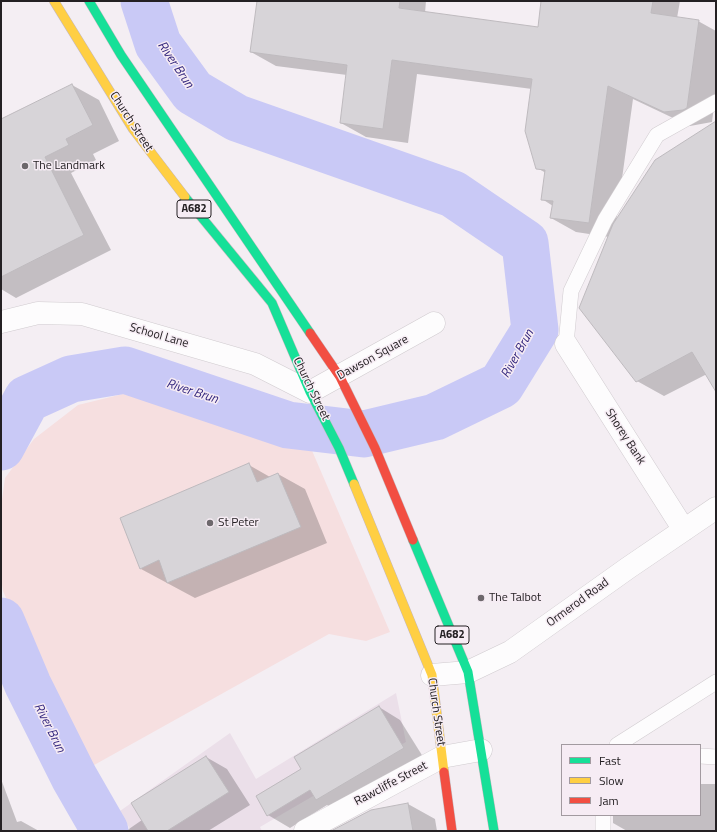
<!DOCTYPE html>
<style>
body{margin:0}
#map{position:relative;width:717px;height:832px;overflow:hidden;background:#f4eef3;font-family:"Titillium Web",sans-serif}
canvas{display:block}
.frame{position:absolute;inset:0;border:2px solid #242023;pointer-events:none}
.legend{position:absolute;left:561px;top:744px;width:140px;height:72px;box-sizing:border-box;background:#f6ecf4;border:1px solid #a29aa0;margin:0;padding:5px 7px;list-style:none;font-size:12px;color:#242023}
.legend li{display:flex;align-items:center;gap:8px;height:20px}
.legend b{width:20px;border:1px solid #a29aa0}
</style>
<div id="map">
<canvas width="717" height="832"></canvas>
<div class="frame"></div>
<ul class="legend">
<li><b style="height:5px;background:#16e098"></b>Fast</li>
<li><b style="height:5px;background:#ffcf43"></b>Slow</li>
<li><b style="height:5px;background:#f24e42"></b>Jam</li>
</ul>
</div>
<script>
const ctx = document.querySelector('canvas').getContext('2d');
ctx.lineJoin = 'round';
function paint(path, color) { ctx.fillStyle = color; ctx.fill(path, 'evenodd'); }
const poly = rows => new Path2D(rows.map(r => 'M' + r).join(''));
function stroke(path, color, width, dash) { ctx.strokeStyle = color; ctx.lineWidth = width; ctx.lineCap = dash ? 'butt' : 'round'; ctx.setLineDash(dash || []); ctx.stroke(path); }
function drawText(font, color, halo, rows, align = 'center') {
  ctx.font = font + ' "Titillium Web",sans-serif'; ctx.lineWidth = 3; ctx.setLineDash([]); ctx.textBaseline = 'middle'; ctx.strokeStyle = halo; ctx.fillStyle = color; for (const [text, x, y, turn = 0] of rows) {
    ctx.save(); ctx.translate(x, y); ctx.rotate((+turn || 0) * Math.PI / 180); ctx.textAlign = isNaN(turn) ? turn : align; if (halo) ctx.strokeText(text, 0, 0); ctx.fillText(text, 0, 0); ctx.restore();
  }
}
const built = poly([
 [396,693,406,742,260,827,262,831,131,831,120,811,230,733,256,779]
]);
const green = poly([
 [123,394,307,439,390,632,366,641,329,634,87,769,31,655,3,591,1,578,1,507,5,478,34,439,78,405]
]);
const shadow = poly([
 [258,1,426,1,425,13,538,28,542,1,680,1,677,18,698,21,716,31,716,90,712,122,690,126,633,99,616,222,716,122,716,390,707,374,664,396,637,381,609,237,576,232,551,218,553,206,542,199,546,173,537,168,532,89,417,74,408,143,366,137,341,123,347,75,276,66,251,52],
 [72,85,99,100,119,141,93,154,96,160,71,173,111,250,16,298,1,289,1,121],
 [249,465,270,477,278,474,305,489,327,543,195,598,141,569],
 [379,707,400,720,425,760,338,812,327,805,290,828,268,815,257,796,303,769],
 [206,757,227,769,250,805,208,831,126,831,142,820],
 [1,779,17,822,21,821,39,831,1,831],
 [700,784,716,784,716,831,627,831,613,823,613,815,700,815],
 [408,804,435,819,437,831,334,831]
]);
const river = poly([
 [1,447,27,399,71,379,125,370,288,425,364,434,435,417,501,385,535,330,525,243,453,194,237,118,193,92,158,44,144,1],
 [1,621,28,685,74,777,105,831]
]);
const building = poly([
 [257,1,400,1,399,8,538,27,541,1,653,1,651,13,699,20,687,108,683,110,664,112,608,86,589,223,550,218,553,201,541,200,545,170,536,169,525,131,532,79,392,60,383,129,340,123,347,65,250,52,257,1],
 [72,84,93,125,66,139,69,145,45,157,84,235,1,277,1,119,72,84],
 [716,121,716,392,692,352,636,382,579,308,613,224,655,160,716,121],
 [249,463,257,482,278,473,301,527,167,583,159,560,140,569,120,518,249,463],
 [379,706,404,748,316,800,310,790,267,816,256,796,301,769,294,757,379,706],
 [206,756,229,792,167,831,148,831,131,803,206,756],
 [408,803,413,831,331,831,371,810,408,803]
]);
const lane = poly([
 [566,344,571,291,605,220,657,135,716,102],
 [617,745,716,682],
 [700,756,716,757],
 [603,831,603,815]
]);
const street = poly([
 [1,322,38,313,82,314,255,364,310,392,434,323],
 [566,344,684,530],
 [432,675,468,672,510,652,628,568,716,508],
 [305,831,442,757,481,750]
]);
const fast = poly([
 [89,1,121,55,310,333],
 [185,197,272,303,310,392,339,448,354,484],
 [413,540,468,672,494,831]
]);
const slow = poly([
 [54,1,133,129,185,197],
 [354,484,432,675,444,772]
]);
const jam = poly([
 [310,333,340,377,375,448,413,540],
 [444,772,452,831]
]);
const markers = [
 [25,166,4,"#6d686c"],
 [210,523,4,"#6d686c"],
 [481,598,4,"#6d686c"]
];
const shields = [
 [194,209,34],
 [452,635,34]
];
const shieldNames = [
 ["A682",194,209],
 ["A682",452,635]
];
const streetNames = [
 ["Church Street",131,122,57],
 ["School Lane",159,336,16],
 ["Dawson Square",373,358,-29],
 ["Church Street",311,389,64],
 ["Shorey Bank",625,437,57],
 ["Ormerod Road",578,603,-36],
 ["Church Street",436,712,82],
 ["Rawcliffe Street",391,784,-28]
];
const poiNames = [
 ["The Landmark",33,166],
 ["St Peter",218,523],
 ["The Talbot",489,598]
];
const waterNames = [
 ["River Brun",175,65,56],
 ["River Brun",518,354,-61],
 ["River Brun",192,392,18],
 ["River Brun",49,728,63]
];
paint(built, '#ebdfe9');
paint(green, '#f6dfe0');
paint(shadow, '#0003');
stroke(river, '#c9c9f6', 47);
paint(building, '#d7d4d8');
stroke(building, '#bebabe', 1);
stroke(lane, '#d0cbcf', 16);
stroke(street, '#d0cbcf', 23);
stroke(fast, '#c4b8be', 10);
stroke(slow, '#c4b8be', 10);
stroke(jam, '#c4b8be', 10);
stroke(lane, '#fdfcfd', 15);
stroke(street, '#fdfcfd', 22);
stroke(fast, '#16e098', 9);
stroke(slow, '#ffcf43', 9);
stroke(jam, '#f24e42', 9);
for (const [x, y, r, color] of markers) { const dot = new Path2D(); dot.arc(x, y, r, 0, 2 * Math.PI); ctx.fillStyle = color; ctx.fill(dot); stroke(dot, '#f6ecf4', 1.5); }
for (const [x, y, w] of shields) { const box = new Path2D(); box.roundRect(x - w / 2, y - 9, w, 18, 3); ctx.fillStyle = '#f6ecf4'; ctx.fill(box); stroke(box, '#242023', 1); }
drawText('bold 11px', '#242023', null, shieldNames);
drawText('12px', '#242023', '#f6ecf4', streetNames);
drawText('12px', '#242023', '#f6ecf4', poiNames, 'left');
drawText('italic 13px', '#35287f', '#f6ecf4', waterNames);
</script>
